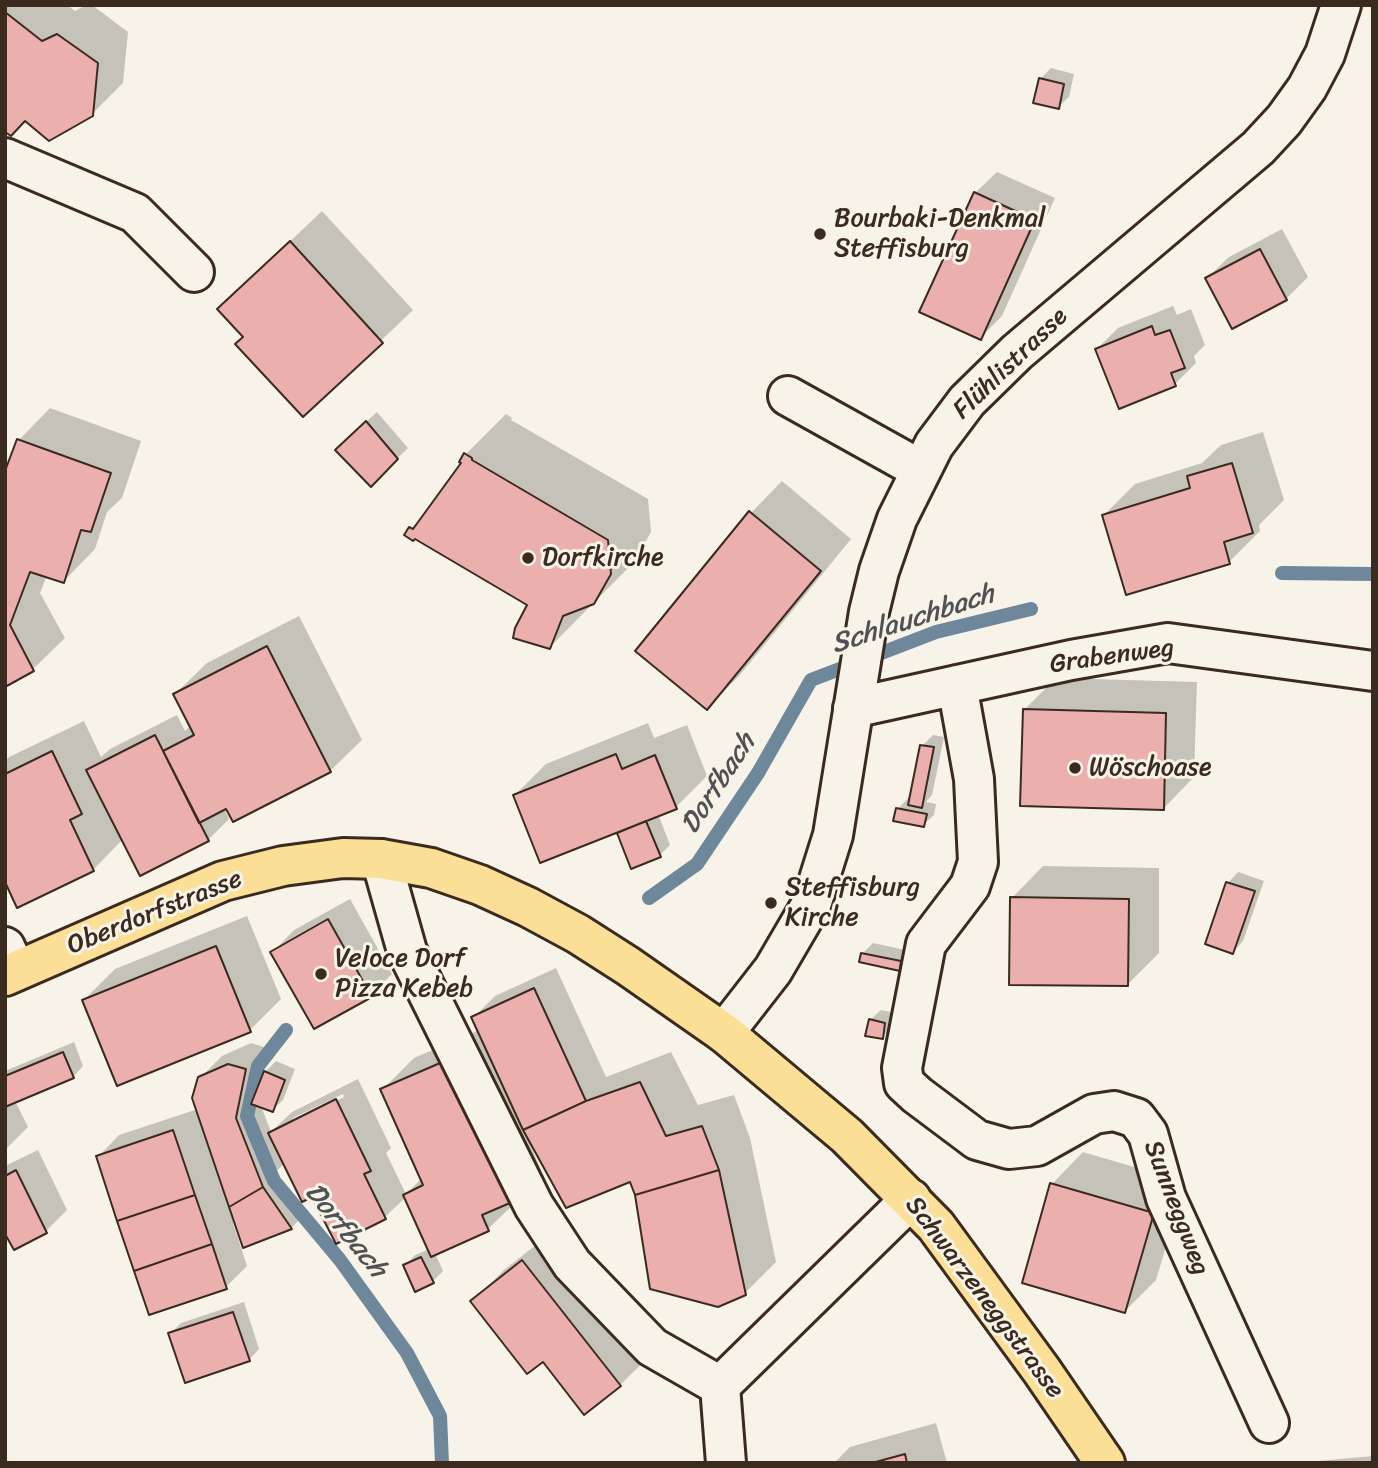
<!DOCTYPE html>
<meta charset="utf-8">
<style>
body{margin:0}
#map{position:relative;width:1378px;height:1468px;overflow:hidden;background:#f7f3e8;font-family:Sriracha,sans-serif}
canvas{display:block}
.frame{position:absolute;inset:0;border:7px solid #3b2a1e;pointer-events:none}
</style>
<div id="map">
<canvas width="1378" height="1468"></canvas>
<div class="frame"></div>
</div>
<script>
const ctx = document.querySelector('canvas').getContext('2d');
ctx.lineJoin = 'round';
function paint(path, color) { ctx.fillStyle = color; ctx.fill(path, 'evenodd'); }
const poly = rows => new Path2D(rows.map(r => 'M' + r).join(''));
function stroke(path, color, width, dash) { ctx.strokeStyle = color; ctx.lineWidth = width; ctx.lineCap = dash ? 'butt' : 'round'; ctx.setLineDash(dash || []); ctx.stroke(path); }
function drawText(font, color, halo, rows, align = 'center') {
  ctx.font = font + ' Sriracha,sans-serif'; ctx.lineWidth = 6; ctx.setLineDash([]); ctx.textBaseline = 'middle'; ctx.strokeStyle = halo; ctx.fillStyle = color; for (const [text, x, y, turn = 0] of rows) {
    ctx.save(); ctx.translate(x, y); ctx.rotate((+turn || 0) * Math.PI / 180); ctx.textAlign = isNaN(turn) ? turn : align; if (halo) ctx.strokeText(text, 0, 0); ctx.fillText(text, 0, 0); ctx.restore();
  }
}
const shadow = poly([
 [5,5,67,5,75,11,86,5,92,5,128,32,123,83,91,115,25,119,5,130],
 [1051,68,1074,74,1069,97,1058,107,1040,79],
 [997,172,1055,198,1002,316,980,338,975,193],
 [322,211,413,310,303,415,245,337,219,309],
 [1282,229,1308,277,1286,299,1207,278,1229,257],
 [1173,306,1177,315,1191,309,1205,345,1194,356,1196,363,1175,384,1097,349,1118,328],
 [50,408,141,441,122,498,107,512,95,549,64,581,47,575,40,593,65,638,33,669,5,685,19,440],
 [377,412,408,448,371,484,347,439],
 [506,414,512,418,511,420,648,499,651,532,634,562,550,647,529,604,415,537,406,534,430,509,464,463,466,454],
 [1263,432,1284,500,1259,525,1260,531,1229,562,1104,515,1135,484,1202,463,1221,445],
 [782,481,851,539,739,676,707,708,751,513],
 [299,616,362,740,330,771,224,808,229,819,208,840,123,839,93,870,5,878,5,761,9,757,84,721,101,757,110,749,177,715,185,731,191,725,175,694,207,663],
 [1056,678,1197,682,1194,777,1163,809,1025,709],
 [648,723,654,738,687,725,707,776,676,807,658,814,670,845,660,855,619,833,624,828,515,795,546,764],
 [933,735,944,737,932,795,926,802,936,804,934,815,923,825,898,809,908,798,911,799,922,746],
 [1043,866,1159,868,1159,953,1127,985,1012,898],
 [1238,872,1264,881,1243,941,1233,952,1208,943,1228,883],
 [350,899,392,974,371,995,314,1027,273,952,294,930],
 [247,916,281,999,250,1030,84,1000,115,969],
 [873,943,910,951,909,958,899,969,863,953],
 [556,968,606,1077,671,1052,698,1105,734,1095,750,1138,776,1262,745,1293,637,1194,631,1180,530,1139,528,1140,541,1170,518,1193,520,1198,488,1229,435,1253,443,1271,433,1281,405,1266,415,1255,429,1249,406,1197,385,1217,336,1241,313,1195,285,1163,272,1175,302,1217,291,1228,244,1246,236,1221,233,1223,247,1266,226,1287,98,1157,119,1135,198,1109,200,1078,222,1056,251,1043,267,1048,261,1076,276,1061,295,1069,283,1100,272,1110,261,1106,271,1132,292,1112,358,1079,391,1148,386,1153,406,1194,422,1178,382,1090,414,1058,479,1030,473,1018,495,996],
 [343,1094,344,1097,293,1122,293,1118],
 [881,1010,895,1013,893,1027,882,1037,870,1020],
 [74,1042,83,1066,73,1077,15,1101,28,1127,5,1150,5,1071],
 [38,1150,67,1210,46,1231,5,1238,5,1166],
 [1083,1152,1185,1182,1156,1280,1125,1311,1052,1184],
 [555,1230,652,1354,620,1385,584,1412,543,1359,473,1301,504,1270],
 [244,1302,259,1349,249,1360,170,1334,181,1323],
 [936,1423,947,1463,834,1463,850,1447],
 [1373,1456,1373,1463,1305,1463,1306,1462]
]);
const stream = poly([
 [1282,573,1373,574],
 [649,898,697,864,758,773,811,680,936,632,1031,609],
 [286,1030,258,1066,247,1116,274,1181,340,1260,407,1353,440,1416,442,1463]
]);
const building = poly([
 [5,12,42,41,57,34,98,63,93,116,49,141,25,121,11,136,5,132,5,12],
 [1039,78,1064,84,1059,109,1033,103,1039,78],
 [974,192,1035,220,981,340,919,312,974,192],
 [290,241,383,343,303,417,235,344,243,337,217,309,290,241],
 [1260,249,1287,300,1232,329,1205,278,1260,249],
 [1152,326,1155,335,1170,330,1185,368,1171,373,1176,386,1119,409,1095,349,1152,326],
 [366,421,398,459,371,487,335,450,366,421],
 [17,439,111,473,91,532,81,530,64,583,30,572,10,625,34,671,5,687,5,471,17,439],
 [464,453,472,458,472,460,608,540,611,574,594,604,563,616,550,649,513,638,515,628,527,605,415,539,413,541,404,535,409,527,413,529,461,463,459,462,464,453],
 [1232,463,1253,533,1224,542,1230,564,1126,595,1102,515,1190,488,1187,476,1232,463],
 [749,511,821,571,707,710,635,651,749,511],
 [267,646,331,772,233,822,226,809,199,823,163,751,194,735,173,694,267,646],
 [1023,709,1166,713,1164,810,1020,806,1023,709],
 [155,735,209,841,140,876,86,770,155,735],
 [920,745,934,747,922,808,908,805,920,745],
 [52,751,82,814,70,820,94,871,17,908,5,882,5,774,52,751],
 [616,754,622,769,655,755,677,809,540,863,513,795,616,754],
 [896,808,927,814,924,827,893,821,896,808],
 [646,821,661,857,631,869,617,833,646,821],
 [1226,882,1255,891,1233,954,1205,944,1226,882],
 [1010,897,1129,899,1128,986,1009,985,1010,897],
 [328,919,372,997,314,1029,270,952,328,919],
 [216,946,251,1032,117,1086,82,1000,216,946],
 [861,953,901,961,900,971,859,962,861,953],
 [534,988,586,1101,523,1130,471,1017,534,988],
 [869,1019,885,1023,883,1039,865,1036,869,1019],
 [63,1052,74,1078,5,1107,5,1076,63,1052],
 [447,1060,510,1203,482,1215,489,1231,431,1257,403,1195,423,1185,380,1089,447,1060],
 [228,1064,246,1069,236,1118,263,1187,229,1207,192,1098,198,1077,228,1064],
 [264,1071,285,1080,273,1112,251,1104,264,1071],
 [640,1082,666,1136,702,1126,719,1170,635,1195,630,1182,566,1208,523,1130,586,1101,640,1082],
 [336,1099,371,1171,364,1174,386,1219,336,1244,312,1197,302,1202,268,1133,336,1099],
 [173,1130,195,1195,117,1221,96,1156,173,1130],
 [16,1170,47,1233,14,1250,5,1234,5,1176,16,1170],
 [719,1170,746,1295,718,1307,650,1289,635,1195,719,1170],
 [1050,1183,1154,1213,1125,1313,1022,1283,1050,1183],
 [263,1187,292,1229,243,1248,229,1207,263,1187],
 [195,1195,212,1244,134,1271,117,1221,195,1195],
 [212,1244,227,1289,149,1315,134,1271,212,1244],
 [421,1257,434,1283,415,1292,403,1265,421,1257],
 [522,1260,621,1386,584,1415,543,1362,527,1374,470,1301,522,1260],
 [233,1312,250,1361,185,1383,168,1333,233,1312],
 [905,1454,907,1463,872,1463,905,1454]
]);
const minor = poly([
 [5,158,135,213,194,272],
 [788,396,921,470],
 [957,685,974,779,978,862,970,886,926,944,902,1068,904,1083,917,1095,977,1140,1009,1149,1037,1146,1094,1114,1114,1111,1136,1118,1148,1134,1166,1198,1269,1423],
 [853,708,1071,660,1168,643,1373,671],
 [381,859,407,951,534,1206,572,1264,652,1347,720,1386],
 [5,947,16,971],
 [724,1033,773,970,811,905,833,835,869,612,879,571,897,519,934,445,967,401,1017,352,1258,148,1284,120,1307,88,1325,54,1341,5],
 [720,1386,911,1199],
 [720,1386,726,1463]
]);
const major = poly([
 [5,976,223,881,283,866,343,858,381,859,431,868,480,885,528,907,578,934,628,966,724,1033,847,1136,936,1226,1042,1371,1105,1463]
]);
const markers = [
 [820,234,7,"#3b2a1e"],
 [528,558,7,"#3b2a1e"],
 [1075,768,7,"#3b2a1e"],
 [771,903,7,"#3b2a1e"],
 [321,974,7,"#3b2a1e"]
];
const poiNames = [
 ["Bourbaki-Denkmal",834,219],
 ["Steffisburg",834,249],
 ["Dorfkirche",542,558],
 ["Wöschoase",1089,768],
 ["Steffisburg",785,888],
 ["Kirche",785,918],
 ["Veloce Dorf",335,959],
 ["Pizza Kebeb",335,989]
];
const streetNames = [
 ["Flühlistrasse",1011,364,-44],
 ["Grabenweg",1112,657,-8],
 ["Oberdorfstrasse",155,913,-22],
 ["Sunneggweg",1176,1208,69],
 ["Schwarzeneggstrasse",984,1298,53]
];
const waterNames = [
 ["Schlauchbach",913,620,-18],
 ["Dorfbach",719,784,-57],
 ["Dorfbach",345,1231,51]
];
paint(shadow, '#0003');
stroke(stream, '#6e879b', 14);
paint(building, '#ebb0ae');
stroke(building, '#3b2a1e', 2);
stroke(minor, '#3b2a1e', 44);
stroke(major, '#3b2a1e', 44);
stroke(minor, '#f7f3e8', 38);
stroke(major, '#fbdf96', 38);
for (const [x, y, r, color] of markers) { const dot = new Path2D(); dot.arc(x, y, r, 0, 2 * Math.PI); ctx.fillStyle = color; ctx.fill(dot); stroke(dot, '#f7f3e8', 2.5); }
drawText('26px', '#3b2a1e', '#f7f3e8', poiNames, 'left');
drawText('26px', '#3b2a1e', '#f7f3e8', streetNames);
drawText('italic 28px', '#505152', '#f7f3e8', waterNames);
</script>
